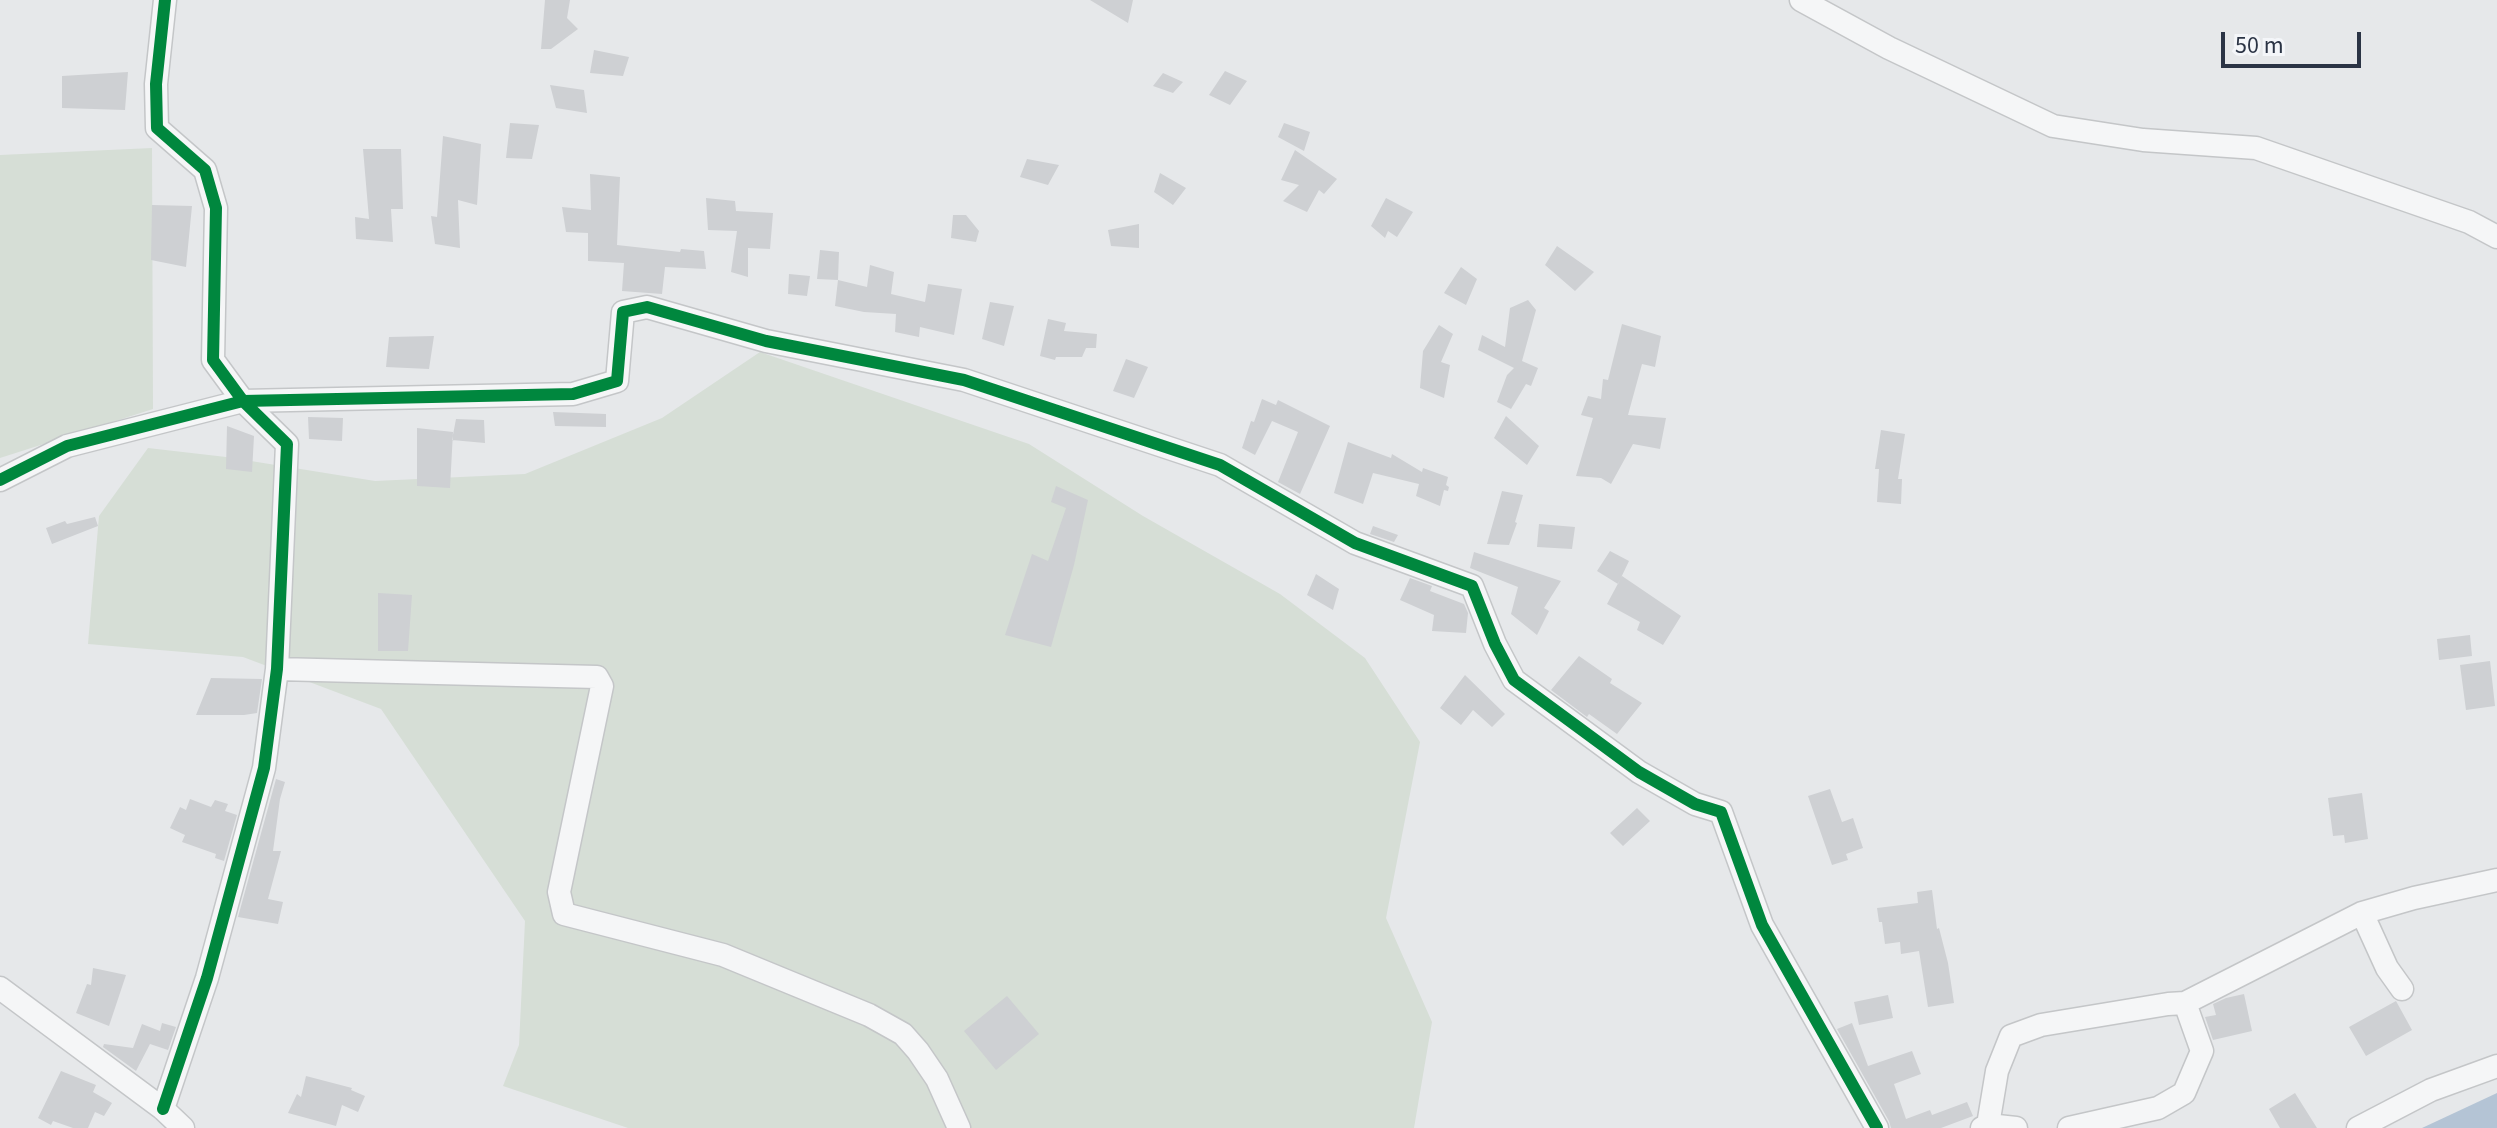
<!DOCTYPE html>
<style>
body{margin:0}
#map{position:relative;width:2497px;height:1128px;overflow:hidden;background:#e6e8ea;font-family:"Source Sans 3",sans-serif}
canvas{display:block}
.scale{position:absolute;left:2221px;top:32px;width:140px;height:36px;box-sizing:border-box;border:4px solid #2b3445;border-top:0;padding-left:10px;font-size:24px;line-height:28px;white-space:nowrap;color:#2b3445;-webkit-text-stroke:6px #f4f6f9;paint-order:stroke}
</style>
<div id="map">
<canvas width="2497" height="1128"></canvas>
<div class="scale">50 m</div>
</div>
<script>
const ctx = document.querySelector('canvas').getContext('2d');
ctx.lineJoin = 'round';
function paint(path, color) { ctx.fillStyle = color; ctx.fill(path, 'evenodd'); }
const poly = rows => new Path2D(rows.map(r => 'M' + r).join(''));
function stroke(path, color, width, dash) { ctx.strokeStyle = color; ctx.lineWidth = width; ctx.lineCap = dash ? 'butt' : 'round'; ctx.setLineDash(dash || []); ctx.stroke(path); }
const green = poly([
 [152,148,153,409,0,458,0,155],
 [760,352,1029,444,1143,516,1280,594,1365,658,1420,742,1386,918,1432,1022,1414,1128,628,1128,503,1086,519,1045,525,921,381,709,243,657,88,644,99,516,148,448,226,457,375,481,525,474,662,418]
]);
const water = poly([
 [2497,1093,2497,1128,2422,1128]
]);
const building = poly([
 [545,0,570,0,567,18,578,29,551,49,541,49],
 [1090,0,1133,0,1128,23],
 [594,50,629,57,623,76,590,73],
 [1225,71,1247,81,1230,105,1209,95],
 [128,72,125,110,62,108,62,76],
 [1163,73,1183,82,1173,93,1153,86],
 [550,85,584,90,587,113,556,108],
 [510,123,539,125,532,159,506,158],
 [1284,123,1310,132,1304,151,1278,137],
 [443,136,481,144,477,205,458,200,460,248,435,244,431,216,437,217],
 [363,149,401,149,403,209,391,209,393,242,356,239,355,217,369,219],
 [1295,150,1337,179,1324,194,1319,190,1307,212,1283,201,1299,185,1281,180],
 [1027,159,1059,165,1048,185,1020,177],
 [1160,173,1186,188,1173,205,1154,192],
 [590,174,620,177,617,245,680,252,681,249,704,251,706,269,665,267,662,294,622,291,624,263,588,261,588,233,566,232,562,207,591,210],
 [706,198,735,201,736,211,773,213,770,249,748,248,748,277,731,272,737,231,708,230],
 [1386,198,1413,212,1397,237,1388,231,1385,238,1371,226],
 [152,205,192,206,186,267,151,260],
 [953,215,966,215,979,231,976,242,951,238],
 [1139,224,1139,248,1111,246,1108,230],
 [1557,246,1594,272,1575,291,1545,265],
 [820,250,839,252,838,280,817,279],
 [870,265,894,272,891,294,925,302,928,284,962,289,954,335,920,327,919,337,895,332,896,314,864,312,835,306,838,280,867,287],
 [1461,267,1477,279,1466,305,1444,293],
 [789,274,810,276,807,296,788,294],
 [1528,300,1536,310,1522,361,1538,368,1531,386,1526,384,1511,409,1497,402,1507,375,1514,368,1478,350,1482,335,1505,347,1510,308],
 [990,302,1014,306,1004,346,982,339],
 [1048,319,1066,323,1064,331,1097,334,1096,348,1086,348,1082,357,1056,357,1055,360,1040,356],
 [1622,324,1661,336,1655,367,1642,364,1628,415,1666,418,1660,449,1633,444,1611,484,1601,478,1576,476,1593,418,1581,415,1588,396,1601,399,1603,379,1608,380],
 [1439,325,1453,334,1441,362,1450,365,1444,398,1420,388,1423,351],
 [434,336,429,369,386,367,389,337],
 [1126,359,1148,367,1134,398,1113,391],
 [1262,399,1276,405,1278,400,1330,426,1300,494,1278,482,1298,432,1272,421,1255,455,1242,448,1251,421,1254,422],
 [553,412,606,414,606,427,555,426],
 [1506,416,1539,446,1527,465,1494,438],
 [308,417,343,418,342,441,309,439],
 [456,419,484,420,485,443,452,440],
 [227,426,254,436,252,472,226,469],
 [417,428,453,432,450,488,417,486],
 [1881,430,1905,434,1898,479,1902,479,1901,504,1877,502,1879,469,1875,469],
 [1348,442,1391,458,1392,454,1422,472,1423,468,1448,477,1446,485,1449,487,1448,491,1444,490,1440,506,1416,496,1419,484,1373,473,1363,504,1334,493],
 [1056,486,1088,500,1074,565,1051,647,1005,635,1032,554,1048,561,1066,508,1051,502],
 [1502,491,1523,495,1515,522,1517,523,1509,545,1487,544],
 [95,517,98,526,52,544,46,528,65,521,67,524],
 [1539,524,1575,527,1572,549,1537,547],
 [1373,526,1398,535,1394,542,1370,534],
 [1610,551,1629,561,1618,584,1597,571],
 [1474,552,1561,581,1544,608,1549,611,1537,635,1511,614,1518,587,1470,568],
 [1316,574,1339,589,1333,610,1307,595],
 [1622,576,1681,616,1663,645,1637,630,1640,622,1607,604],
 [1410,578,1432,586,1430,591,1464,604,1468,613,1466,633,1432,631,1434,615,1400,600],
 [378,593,412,595,408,651,378,651],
 [2470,635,2472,656,2439,660,2437,639],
 [1579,656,1612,679,1610,683,1642,703,1617,734,1589,714,1587,717,1551,690],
 [2490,661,2495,706,2466,710,2460,665],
 [1465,675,1505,714,1492,727,1473,710,1461,725,1440,708],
 [211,678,262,679,257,713,244,715,196,715],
 [276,779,285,782,280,799,273,851,281,851,268,899,283,902,278,924,238,917],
 [1830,789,1842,822,1853,818,1863,848,1846,854,1848,860,1832,865,1808,796],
 [2362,793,2368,839,2345,843,2344,835,2333,836,2328,798],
 [190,799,211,807,215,800,228,804,225,811,237,815,224,861,215,858,216,854,182,842,185,835,170,828,180,807,186,810],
 [1637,808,1650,821,1623,846,1610,833],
 [1932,890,1937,929,1939,928,1948,963,1954,1003,1928,1007,1919,951,1901,954,1900,942,1885,944,1882,922,1879,922,1877,908,1918,903,1917,892],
 [93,968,126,975,109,1026,76,1013,87,984,91,985],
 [2244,994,2252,1031,2213,1040,2205,1017,2216,1015,2213,1004,2226,998],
 [1888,995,1893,1018,1859,1025,1854,1002],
 [1007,996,1039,1034,996,1070,964,1031],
 [2396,1001,2412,1030,2366,1056,2349,1027],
 [162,1023,176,1027,168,1050,150,1044,136,1071,103,1047,104,1044,133,1048,142,1024,160,1031],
 [1852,1023,1868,1066,1912,1051,1921,1074,1894,1084,1906,1119,1930,1110,1932,1115,1967,1102,1973,1116,1941,1128,1891,1128,1889,1121,1837,1029],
 [61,1071,96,1085,93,1092,112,1103,104,1116,95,1112,88,1128,73,1128,53,1121,51,1125,38,1118],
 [306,1076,352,1088,351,1090,365,1096,358,1112,342,1105,336,1126,288,1113,297,1094,301,1097],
 [2295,1093,2317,1128,2280,1128,2269,1109]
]);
const minor = poly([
 [1801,0,1889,48,2053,126,2143,140,2256,148,2469,222,2497,237],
 [0,480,67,446,243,401,573,394,617,381,623,312,647,307,766,341,964,380,1220,465,1355,543,1472,586,1495,644,1514,680,1639,772,1695,804,1721,812,1762,925,1877,1128],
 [277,669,597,677,602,686,559,892,564,914,723,955,869,1015,903,1034,918,1051,937,1079,959,1128],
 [2362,913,2387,968,2402,989],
 [0,988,163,1109,183,1128],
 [163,1109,207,978,264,768,277,669,287,444,243,401,213,360,216,208,205,170,157,128,156,84,165,0],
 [1988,1125,1997,1071,2011,1036,2041,1025,2168,1004,2185,1003],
 [1982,1128,1988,1125,2016,1128],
 [2069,1128,2158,1108,2184,1093,2202,1051,2185,1003,2362,913,2414,898,2497,880],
 [2358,1128,2431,1090,2497,1066]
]);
const cycleway = poly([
 [0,480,67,446,243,401,573,394,617,381,623,312,647,307,766,341,964,380,1220,465,1355,543,1472,586,1495,644,1514,680,1639,772,1695,804,1721,812,1762,925,1877,1128],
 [163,1109,207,978,264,768,277,669,287,444,243,401,213,360,216,208,205,170,157,128,156,84,165,0]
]);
paint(green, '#d6ded6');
paint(water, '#b4c4d5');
paint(building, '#ced0d3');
stroke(minor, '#c4c6c8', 25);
stroke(minor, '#f5f6f7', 22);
stroke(cycleway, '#00873e', 12);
</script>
